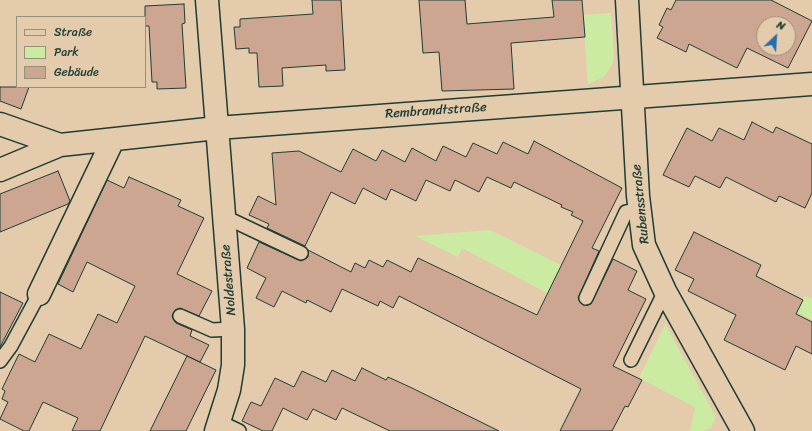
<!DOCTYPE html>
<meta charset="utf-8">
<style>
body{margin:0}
#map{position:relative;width:812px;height:431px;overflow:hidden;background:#e4cbac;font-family:Sriracha,sans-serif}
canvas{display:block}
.legend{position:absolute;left:16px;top:16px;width:130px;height:72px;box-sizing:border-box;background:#e4cbac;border:1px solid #95927c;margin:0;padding:5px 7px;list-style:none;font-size:12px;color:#1f3d34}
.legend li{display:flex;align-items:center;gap:8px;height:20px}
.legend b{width:20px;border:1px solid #95927c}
.north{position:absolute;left:756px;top:16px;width:40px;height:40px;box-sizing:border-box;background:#e4cbac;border:1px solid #95927c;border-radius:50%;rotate:25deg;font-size:11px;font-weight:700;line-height:16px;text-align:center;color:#1f3d34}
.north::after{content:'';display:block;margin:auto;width:14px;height:18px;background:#1f6fb2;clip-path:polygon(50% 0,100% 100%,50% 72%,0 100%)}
</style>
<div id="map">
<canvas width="812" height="431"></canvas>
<ul class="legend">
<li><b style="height:5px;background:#e4cbac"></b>Straße</li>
<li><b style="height:11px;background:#cbeba3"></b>Park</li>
<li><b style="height:11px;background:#cca691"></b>Gebäude</li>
</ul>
<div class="north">N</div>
</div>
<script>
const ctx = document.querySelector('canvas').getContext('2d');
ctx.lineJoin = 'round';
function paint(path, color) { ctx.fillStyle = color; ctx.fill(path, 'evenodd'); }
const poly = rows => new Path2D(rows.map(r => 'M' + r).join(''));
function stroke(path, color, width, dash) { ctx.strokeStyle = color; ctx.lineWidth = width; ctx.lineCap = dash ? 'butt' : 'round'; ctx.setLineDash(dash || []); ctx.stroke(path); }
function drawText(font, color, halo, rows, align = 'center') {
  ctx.font = font + ' Sriracha,sans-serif'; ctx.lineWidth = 3; ctx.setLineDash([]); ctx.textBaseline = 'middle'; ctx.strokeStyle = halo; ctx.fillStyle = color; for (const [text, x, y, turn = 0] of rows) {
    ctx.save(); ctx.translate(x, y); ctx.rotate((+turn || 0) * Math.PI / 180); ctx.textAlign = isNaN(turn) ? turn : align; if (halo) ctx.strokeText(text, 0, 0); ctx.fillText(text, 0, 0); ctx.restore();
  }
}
const green = poly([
 [611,13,614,57,612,64,604,77,588,84,583,15],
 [490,230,561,265,568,311,544,300,547,293,462,248,458,257,415,236],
 [805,296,812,299,812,320,797,312],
 [665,324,716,417,711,428,703,431,690,431,695,407,639,378]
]);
const building = poly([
 [312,0,341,0,345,70,326,71,326,65,282,68,283,86,259,87,257,53,249,53,249,48,236,49,234,27,240,27,240,19,313,14,312,0],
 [419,0,465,0,467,24,554,17,552,0,582,0,585,37,511,43,514,89,442,91,439,52,423,53,419,0],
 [676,0,771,0,812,21,788,68,747,48,737,68,689,44,686,52,657,38,663,27,659,25,667,8,671,10,676,0],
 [764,24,788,24,788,48,764,48,764,24],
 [184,4,185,23,182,24,186,88,157,89,157,82,152,82,149,26,145,26,145,6,184,4],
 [0,87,29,87,21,109,0,101,0,87],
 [752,122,773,133,776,127,812,144,812,193,805,208,779,196,776,202,726,177,720,188,695,176,689,187,663,175,687,128,712,141,719,128,744,140,752,122],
 [534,141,622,188,592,248,599,251,578,298,583,305,591,304,613,259,637,271,628,290,646,299,613,366,642,380,628,407,625,406,612,431,560,431,581,389,399,296,393,308,380,301,378,306,342,289,331,312,307,300,306,303,282,291,274,307,256,298,266,278,247,268,259,242,301,261,308,257,308,250,351,272,355,263,365,268,369,260,383,267,387,260,411,272,418,258,537,315,583,221,571,215,573,212,561,207,562,205,514,182,511,188,487,177,479,192,455,180,450,191,426,180,416,201,391,189,386,200,363,188,355,204,331,192,305,246,267,228,269,224,249,215,258,196,276,205,272,153,299,151,341,172,353,149,376,161,382,150,405,162,412,148,436,161,443,146,466,157,473,143,497,154,503,142,528,154,534,141],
 [58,171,70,201,68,204,0,232,0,194,58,171],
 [129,177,181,200,178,206,204,218,177,274,212,291,199,316,180,308,175,310,172,316,176,323,192,330,190,336,209,345,200,362,145,336,100,431,72,431,78,418,43,402,29,431,24,431,0,419,8,402,2,399,5,391,2,389,19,354,35,362,49,334,81,349,98,314,117,323,135,286,87,262,73,292,58,284,107,180,124,188,129,177],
 [694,232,761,265,756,276,803,300,796,314,812,322,812,354,796,346,785,370,724,340,736,315,688,291,694,279,675,270,694,232],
 [0,292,23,303,0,347,0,292],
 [187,356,216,370,186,431,150,431,187,356],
 [362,368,386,380,388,377,412,388,499,431,390,431,342,408,336,420,313,409,307,420,283,408,272,431,263,431,242,421,251,402,261,406,275,378,294,387,302,371,326,382,332,370,355,381,362,368]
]);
const lane = poly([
 [223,216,301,253],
 [586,298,626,212,639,209],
 [180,316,212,330,233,329],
 [631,360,665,291],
 [0,361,11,346,39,294],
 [220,422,239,431]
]);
const street = poly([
 [207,0,233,329,233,365,229,390,216,431],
 [627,0,638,196,644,245,665,291,743,431],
 [0,124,60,145],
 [0,170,60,145,217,128,812,84],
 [39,294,113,140]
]);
const streetNames = [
 ["Rembrandtstraße",436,111,-4],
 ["Rubensstraße",641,204,-96],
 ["Noldestraße",229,280,-95]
];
paint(green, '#cbeba3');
paint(building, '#cca691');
stroke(building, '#1f3d34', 1);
stroke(lane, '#1f3d34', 16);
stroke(street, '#1f3d34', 25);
stroke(lane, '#e4cbac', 13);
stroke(street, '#e4cbac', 22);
drawText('13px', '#1f3d34', '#e4cbac', streetNames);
</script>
